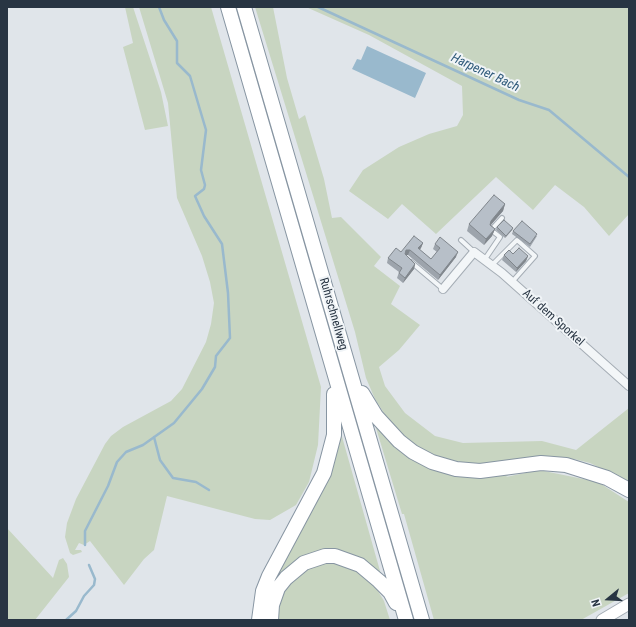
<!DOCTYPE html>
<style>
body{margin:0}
#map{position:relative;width:636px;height:627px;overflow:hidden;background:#e0e5ea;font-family:"Roboto Condensed",sans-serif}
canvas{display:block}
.frame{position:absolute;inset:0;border:8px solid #283543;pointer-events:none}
.north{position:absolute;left:588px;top:579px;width:40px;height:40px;-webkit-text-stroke:3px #f0f4f7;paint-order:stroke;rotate:252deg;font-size:11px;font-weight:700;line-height:16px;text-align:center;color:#283543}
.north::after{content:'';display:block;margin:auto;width:14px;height:18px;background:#283543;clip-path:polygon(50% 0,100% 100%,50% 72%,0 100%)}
</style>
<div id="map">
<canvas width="636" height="627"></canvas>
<div class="frame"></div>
<div class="north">N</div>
</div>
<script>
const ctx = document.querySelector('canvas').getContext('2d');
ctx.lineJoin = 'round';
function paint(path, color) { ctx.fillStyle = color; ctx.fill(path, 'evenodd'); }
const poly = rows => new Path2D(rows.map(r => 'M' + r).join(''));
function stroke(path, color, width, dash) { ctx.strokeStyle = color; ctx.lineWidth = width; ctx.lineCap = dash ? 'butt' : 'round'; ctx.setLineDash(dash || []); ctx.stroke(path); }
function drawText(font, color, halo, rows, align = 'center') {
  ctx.font = font + ' "Roboto Condensed",sans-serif'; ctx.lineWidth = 4; ctx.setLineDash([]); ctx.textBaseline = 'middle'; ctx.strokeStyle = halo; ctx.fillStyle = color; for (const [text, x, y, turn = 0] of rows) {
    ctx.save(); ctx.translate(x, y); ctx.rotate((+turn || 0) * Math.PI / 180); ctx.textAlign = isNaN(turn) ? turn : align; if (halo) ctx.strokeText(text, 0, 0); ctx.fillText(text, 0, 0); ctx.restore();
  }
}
const green = poly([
 [125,7,133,7,161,92,168,126,145,130,123,47,133,43],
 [139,7,211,7,321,387,318,445,309,482,296,505,270,520,255,519,167,496,154,550,144,559,124,585,90,541,84,545,79,543,75,550,81,550,82,552,73,555,70,553,65,537,67,523,76,499,105,444,111,436,123,427,171,401,182,389,206,342,211,324,214,303,210,282,202,256,177,198,168,103],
 [255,7,273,7,287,78,299,119,305,115,324,179,332,218,341,217,381,257,374,266,400,286,391,304,420,325,399,350,379,367,385,386,405,413,435,436,463,443,542,441,576,450,629,408,629,482,590,463,574,459,538,458,482,466,440,458,421,449,405,437,387,418,375,399,366,378,355,332],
 [306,7,629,7,629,214,609,236,584,207,555,185,533,210,496,177,436,234,402,204,388,219,349,191,363,170,399,147,429,134,457,126,463,115,462,86,369,35],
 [373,418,407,453,511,473,506,477,539,470,598,482,629,502,629,593,581,620,434,620,404,514,402,514],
 [339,426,382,578,370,566,309,555,270,587],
 [7,528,53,578,59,560,63,558,67,564,69,577,35,620,7,620],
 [328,562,338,563,355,569,375,586,384,601,390,620,276,620,282,592,297,572]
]);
const water = poly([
 [367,46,426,73,415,98,352,69,357,59,361,60]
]);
const stream = poly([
 [318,7,519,100,549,110,629,177],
 [154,437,160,460,173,478,196,482,209,490],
 [85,545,85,531,108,486,117,462,126,452,143,445,174,423,202,389,215,367,216,356,230,338,228,293,222,244,204,216,195,196,204,189,205,185,201,170,206,130,190,76,177,63,177,41,164,20,159,7],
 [66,620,76,611,84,596,94,585,95,579,89,565]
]);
const service = poly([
 [461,240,474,252],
 [485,259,500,237,491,230,502,218],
 [411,262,443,289],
 [492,265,517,240,535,256,512,282]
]);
const minor = poly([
 [443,289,474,252,502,273,629,386]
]);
const secondary = poly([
 [602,620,629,604]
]);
const motorway = poly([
 [228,7,406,620],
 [244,7,422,620],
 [362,393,376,416,399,441,413,452,432,462,456,469,480,471,541,463,566,465,607,478,629,490],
 [259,620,263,591,269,576,324,473,334,435,334,394],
 [271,620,272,605,278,588,286,578,304,563,325,556,335,556,360,565,379,581,390,592,396,603]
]);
const wall = poly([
 [505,204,503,211,491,225,495,229,492,236,484,245,467,231,469,224],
 [497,227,513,228,512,230,505,238,496,230],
 [513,231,537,236,530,247,512,234],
 [423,243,420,250,431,259,437,252,433,249,435,244,456,257,438,280,408,255,405,255,415,264,414,269,403,283,397,278,399,272,387,263,388,258],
 [513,254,528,256,526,261,516,272,502,260,504,255]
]);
const shadedWall = poly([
 [505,204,503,211,488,228,491,221],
 [513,228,512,230,505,238,506,236],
 [495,229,492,236,484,245,486,239],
 [423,243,421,248,416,253,418,248],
 [406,250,410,250,408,255,404,255],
 [458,252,456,257,438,280,440,275],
 [528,256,526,261,516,272,517,268],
 [415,264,414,269,403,283,405,278]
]);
const building = poly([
 [494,195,505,204,491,221,490,225,495,229,486,239,469,224,494,195],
 [504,220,513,228,506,236,497,227,504,220],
 [522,221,537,234,530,244,513,231,522,221],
 [414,236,423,243,418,248,431,259,440,248,435,244,440,237,458,252,440,275,410,250,406,250,405,254,415,264,405,278,399,273,402,268,388,258,396,248,401,252,414,236],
 [519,248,528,256,517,268,504,255,509,250,513,254,519,248]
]);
const streetNames = [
 ["Ruhrschnellweg",333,314,74],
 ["Auf dem Sporkel",553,318,42]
];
const waterNames = [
 ["Harpener Bach",485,73,25]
];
paint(green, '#c8d5c1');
paint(water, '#99b9cd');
stroke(stream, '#99b9cd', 2.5);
stroke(service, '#a5adb5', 6);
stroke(minor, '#a5adb5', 10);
stroke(secondary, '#a5adb5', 13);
stroke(motorway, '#8795a2', 16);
stroke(service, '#f3f6f8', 4);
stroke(minor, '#f3f6f8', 8);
stroke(secondary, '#fff', 11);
stroke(motorway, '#fff', 14);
paint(wall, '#9da4ac');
paint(shadedWall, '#80868c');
paint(building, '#b7bfc8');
stroke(building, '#80868c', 1);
drawText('12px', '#283543', '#f0f4f7', streetNames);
drawText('italic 13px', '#2f5a7a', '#f0f4f7', waterNames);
</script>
